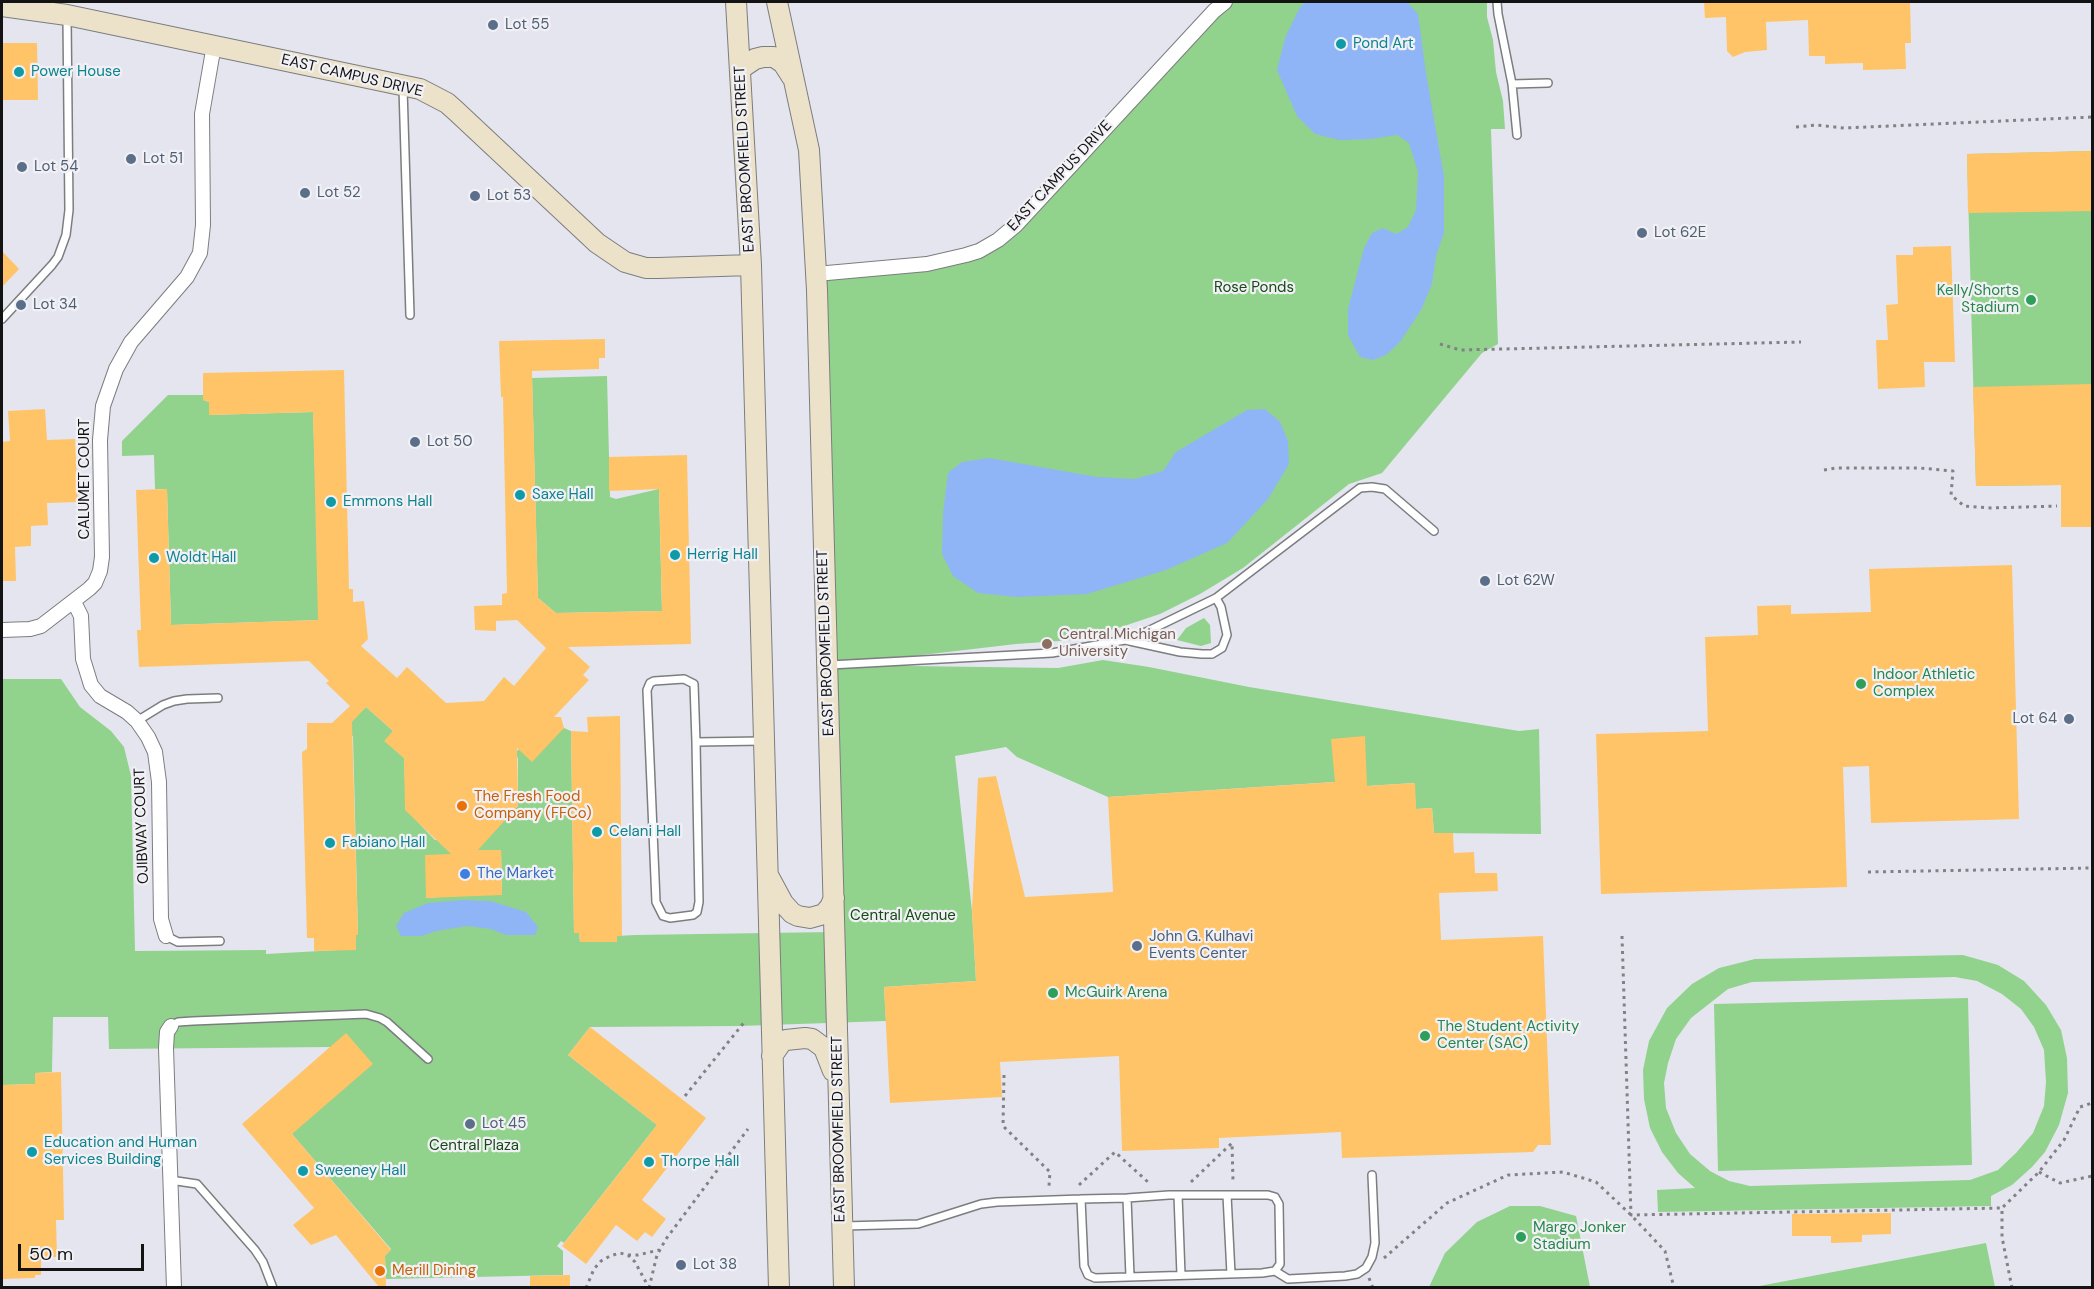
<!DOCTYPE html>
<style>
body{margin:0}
#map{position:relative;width:2094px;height:1289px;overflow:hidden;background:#f1f1f5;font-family:"DM Sans",sans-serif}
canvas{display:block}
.frame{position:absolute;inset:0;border:3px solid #131314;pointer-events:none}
.scale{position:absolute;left:18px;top:1244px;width:126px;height:27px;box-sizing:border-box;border:3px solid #131314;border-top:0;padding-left:8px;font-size:18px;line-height:21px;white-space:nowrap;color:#131314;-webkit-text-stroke:4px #f1f1f5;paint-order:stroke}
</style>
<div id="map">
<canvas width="2094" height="1289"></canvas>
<div class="frame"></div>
<div class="scale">50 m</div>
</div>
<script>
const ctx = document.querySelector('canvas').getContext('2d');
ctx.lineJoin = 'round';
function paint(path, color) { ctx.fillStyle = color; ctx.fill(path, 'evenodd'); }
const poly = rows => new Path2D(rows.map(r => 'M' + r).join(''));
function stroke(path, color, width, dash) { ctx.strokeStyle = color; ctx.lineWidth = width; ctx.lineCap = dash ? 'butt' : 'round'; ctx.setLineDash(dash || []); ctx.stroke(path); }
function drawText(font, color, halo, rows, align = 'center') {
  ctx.font = font + ' "DM Sans",sans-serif'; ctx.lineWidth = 4.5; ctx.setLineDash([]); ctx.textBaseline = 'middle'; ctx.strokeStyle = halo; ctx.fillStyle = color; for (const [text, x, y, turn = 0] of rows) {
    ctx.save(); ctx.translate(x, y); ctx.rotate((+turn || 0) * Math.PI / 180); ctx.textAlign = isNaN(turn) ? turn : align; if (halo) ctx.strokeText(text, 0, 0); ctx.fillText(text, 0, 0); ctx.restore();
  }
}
const built = poly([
 [2,2,2092,2,2092,1287,2,1287]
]);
const green = poly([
 [1227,2,1487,2,1487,17,1493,40,1496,72,1503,101,1505,129,1491,129,1498,344,1482,353,1382,473,1349,484,1243,568,1200,594,1160,614,1118,628,1073,640,1016,644,836,665,1058,668,1103,660,1149,667,1249,687,1519,731,1539,729,1541,834,1434,833,1432,808,1416,809,1414,783,1367,786,1334,782,1108,797,1017,757,1006,747,955,756,972,911,976,981,884,987,886,1021,740,1026,590,1027,568,1055,657,1125,564,1243,561,1241,557,1246,563,1251,563,1275,386,1279,385,1256,391,1249,292,1134,330,1047,109,1049,108,1017,53,1017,52,1072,35,1073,35,1084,2,1085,2,679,61,679,80,707,111,731,124,747,131,776,135,951,266,950,266,954,356,949,356,935,358,934,353,736,336,736,366,707,393,731,385,741,404,758,406,810,435,840,454,841,454,854,427,898,502,892,501,850,471,851,518,806,518,758,514,754,519,749,564,728,571,731,574,932,579,933,580,942,617,942,617,936,635,935,833,932,816,274,952,259,1016,225],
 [2092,151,2092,527,2061,527,2061,485,1976,486,1967,154],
 [607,376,610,497,616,499,659,489,662,611,556,613,538,598,532,378],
 [168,395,203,395,203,400,209,402,209,415,313,412,320,620,171,625,167,489,155,489,154,455,122,456,122,441],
 [1204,618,1210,625,1211,643,1201,646,1177,640,1186,628],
 [1963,955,1998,965,2024,981,2046,1005,2061,1030,2067,1058,2068,1093,2059,1125,2045,1152,2032,1167,2012,1185,1991,1196,1991,1206,1658,1212,1657,1190,1695,1188,1678,1173,1662,1152,1650,1128,1644,1099,1643,1070,1649,1041,1667,1008,1692,984,1719,968,1755,959],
 [1955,977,1977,981,2002,994,2021,1009,2034,1027,2044,1050,2046,1082,2044,1106,2033,1133,2016,1153,1998,1170,1970,1180,1750,1186,1729,1181,1710,1171,1690,1154,1676,1133,1666,1108,1664,1083,1668,1063,1676,1039,1691,1018,1728,989,1752,982],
 [1968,998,1972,1165,1718,1171,1714,1004],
 [1510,1206,1540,1206,1576,1216,1590,1287,1429,1287,1445,1253,1477,1222],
 [1986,1243,1995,1287,1754,1287]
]);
const water = poly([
 [1306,2,1407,2,1418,14,1426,73,1444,177,1444,233,1436,256,1432,284,1421,310,1400,342,1386,355,1373,360,1360,357,1348,335,1348,309,1364,248,1372,233,1383,228,1396,234,1408,227,1416,210,1418,172,1409,143,1397,135,1371,139,1340,140,1315,134,1297,116,1277,70,1285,38,1300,7],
 [1265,409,1280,422,1288,441,1289,464,1268,499,1227,543,1166,570,1087,594,1017,597,978,593,953,576,942,554,943,513,948,473,962,462,989,458,1097,477,1135,479,1163,471,1176,452,1247,410],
 [464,900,490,901,526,912,538,927,535,935,506,935,491,929,467,926,436,931,422,936,401,936,396,926,404,913,428,903]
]);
const building = poly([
 [1704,2,1910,2,1911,43,1905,43,1906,69,1863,70,1863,63,1825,64,1825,56,1809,56,1808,20,1766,22,1767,50,1745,52,1733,57,1727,51,1726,17,1705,18],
 [2,43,37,43,38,100,2,100],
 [2092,151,2092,211,1968,213,1967,154],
 [1951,246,1955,362,1924,362,1925,387,1878,389,1876,340,1888,340,1886,305,1898,304,1896,255,1913,255,1913,247],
 [2,251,19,269,2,287],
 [605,339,605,358,599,358,599,369,532,371,538,598,556,613,662,611,659,489,609,491,609,457,687,455,691,644,568,647,590,667,583,675,589,680,554,717,561,717,564,728,532,762,517,748,518,806,478,850,501,850,502,895,426,898,425,855,451,854,405,810,404,758,384,741,393,731,366,707,352,722,358,935,356,935,356,950,314,951,314,938,307,938,302,752,307,749,307,723,332,723,350,706,326,683,329,681,309,661,139,667,137,630,141,630,136,490,167,489,171,625,318,620,313,412,209,415,209,402,203,400,203,373,344,370,349,589,353,589,353,602,364,601,368,639,361,646,397,678,407,667,446,703,484,701,504,677,514,686,546,648,517,620,496,621,496,631,475,630,474,606,502,605,502,594,507,593,503,397,501,397,499,341],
 [2092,384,2092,527,2061,527,2061,485,1976,486,1973,387],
 [45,409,47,440,75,439,78,502,47,503,48,525,31,526,31,546,15,547,16,581,2,581,2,442,10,441,8,411],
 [2012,565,2019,819,1871,823,1869,766,1843,767,1847,887,1601,894,1596,734,1708,731,1705,637,1758,635,1757,606,1791,605,1791,614,1871,612,1869,569],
 [620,716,622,936,617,936,617,942,580,942,579,933,574,933,571,731,588,732,587,717],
 [1365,736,1367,786,1415,783,1416,809,1432,808,1434,833,1453,833,1454,853,1474,852,1475,873,1497,873,1498,891,1439,893,1441,940,1543,936,1551,1145,1538,1145,1533,1152,1342,1158,1341,1132,1219,1138,1219,1148,1122,1151,1119,1056,1000,1062,1002,1097,890,1103,884,987,976,981,972,911,978,778,996,776,1025,897,1113,892,1108,797,1335,782,1331,739],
 [590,1027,706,1118,642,1200,666,1219,652,1237,645,1232,637,1241,616,1225,586,1264,562,1246,657,1125,568,1055],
 [346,1033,373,1064,292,1134,391,1250,385,1256,386,1287,379,1287,336,1235,311,1245,293,1225,314,1208,242,1124],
 [61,1072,64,1220,56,1220,57,1257,41,1257,41,1275,35,1275,35,1278,2,1279,2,1085,35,1084,35,1073],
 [1891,1213,1891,1234,1862,1235,1862,1242,1831,1243,1831,1236,1792,1236,1792,1214],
 [570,1275,570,1287,530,1287,530,1276]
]);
const path = poly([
 [1796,127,1816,125,1844,128,2092,117],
 [1440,344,1460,350,1801,342],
 [1824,470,1836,468,1920,468,1953,471,1951,495,1964,506,1991,508,2057,506],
 [1868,872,2092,868],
 [1622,936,1631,1215,2002,1208],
 [1004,1075,1003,1126,1050,1172,1049,1186],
 [685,1096,746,1020],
 [2039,1172,2060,1183,2092,1176],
 [1191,1182,1232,1143,1233,1181],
 [1079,1185,1115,1152,1149,1183],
 [628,1255,638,1255,659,1250],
 [1384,1258,1447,1203,1508,1175,1563,1172,1596,1182,1631,1215,1665,1251,1674,1288],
 [1369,1278,1373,1288],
 [586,1288,594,1269,601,1261,610,1256,620,1253,628,1255,635,1262,648,1286],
 [649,1288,657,1255,666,1239,748,1129],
 [2012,1288,2002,1237,2002,1208,2039,1172,2064,1140,2080,1107,2092,1103]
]);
const lane = poly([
 [1497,2,1498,14,1512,84,1517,135],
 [1512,84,1548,83],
 [403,88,410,315],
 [2,319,52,265,58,257,66,235,69,210,67,18],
 [1125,640,1180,652,1202,654,1212,654,1222,648,1227,635,1221,607,1216,598],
 [830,665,1052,653,1125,640,1146,632,1216,598,1360,488,1372,487,1385,489,1434,531],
 [137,721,163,705,174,701,187,699,218,698],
 [696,742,699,902,697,912,693,915,670,918,663,916,656,902,647,690,650,683,654,681,684,679,694,684,696,742,763,741],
 [166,936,178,942,220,941],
 [171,1026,178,1022,193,1021,366,1014,380,1018,387,1022,428,1059],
 [170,1180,197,1184,255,1250,263,1262,273,1288],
 [1178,1195,1181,1275],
 [1227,1195,1231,1274],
 [1127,1198,1130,1277],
 [844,1226,918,1224,981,1204,997,1202,1081,1199,1127,1198,1169,1195,1268,1195,1275,1197,1279,1204,1280,1264,1275,1271,1262,1273,1095,1278,1088,1275,1084,1266,1081,1199],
 [1275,1271,1288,1279,1345,1276,1357,1274,1366,1268,1372,1257,1375,1243,1372,1175]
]);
const street = poly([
 [816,274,927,264,966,255,979,251,998,240,1016,225,1214,11,1225,2],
 [74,602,81,616,83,659,91,685,100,696,127,712,137,721,148,737,155,752,159,782,161,919,166,936],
 [2,630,30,629,41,626,89,589,95,583,100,571,102,557,100,440,103,406,116,369,131,342,187,277,200,253,203,225,202,114,214,45],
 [171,1026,167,1032,166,1048,174,1288]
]);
const secondary = poly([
 [736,2,751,265,779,1288],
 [777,2,809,150,817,290,844,1288],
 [2,6,67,15,420,89,447,103,456,111,597,243,625,262,646,268,658,268,751,265],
 [740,69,755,59,763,57,774,57,783,63,792,77],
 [769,877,783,903,792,913,798,916,810,918,824,914,830,907,834,898],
 [772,1056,781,1043,786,1040,805,1038,812,1039,824,1048,833,1071]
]);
const markers = [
 [493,25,6,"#5c6f8a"],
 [1341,44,6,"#0f9aa8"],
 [19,72,6,"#0f9aa8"],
 [131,159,6,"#5c6f8a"],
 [22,167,6,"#5c6f8a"],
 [305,193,6,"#5c6f8a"],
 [475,196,6,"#5c6f8a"],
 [1642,233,6,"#5c6f8a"],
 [2031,300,6,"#2e9e5b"],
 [21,305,6,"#5c6f8a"],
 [415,442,6,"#5c6f8a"],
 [520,495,6,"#0f9aa8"],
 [331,502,6,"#0f9aa8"],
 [675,555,6,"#0f9aa8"],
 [154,558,6,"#0f9aa8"],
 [1485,581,6,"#5c6f8a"],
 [1047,644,6,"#8d6e63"],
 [1861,684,6,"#2e9e5b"],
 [2069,719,6,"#5c6f8a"],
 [462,806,6,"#e8710a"],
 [597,832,6,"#0f9aa8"],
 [330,843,6,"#0f9aa8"],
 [465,874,6,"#3f7fe0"],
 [1137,946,6,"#5c6f8a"],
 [1053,993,6,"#2e9e5b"],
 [1425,1036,6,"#2e9e5b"],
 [470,1124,6,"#5c6f8a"],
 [32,1152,6,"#0f9aa8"],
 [649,1162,6,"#0f9aa8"],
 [303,1171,6,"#0f9aa8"],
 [1521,1237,6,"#2e9e5b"],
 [681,1265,6,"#5c6f8a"],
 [380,1271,6,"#e8710a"]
];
const serviceNames = [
 ["Lot 55",505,25],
 ["Lot 51",143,159],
 ["Lot 54",34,167],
 ["Lot 52",317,193],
 ["Lot 53",487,196],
 ["Lot 62E",1654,233],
 ["Lot 34",33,305],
 ["Lot 50",427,442],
 ["Lot 62W",1497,581],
 ["Lot 64",2057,719,"right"],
 ["John G. Kulhavi",1149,937],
 ["Events Center",1149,954],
 ["Lot 45",482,1124],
 ["Lot 38",693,1265]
];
const cultureNames = [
 ["Pond Art",1353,44],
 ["Power House",31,72],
 ["Saxe Hall",532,495],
 ["Emmons Hall",343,502],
 ["Herrig Hall",687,555],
 ["Woldt Hall",166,558],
 ["Celani Hall",609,832],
 ["Fabiano Hall",342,843],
 ["Education and Human",44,1143],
 ["Services Building",44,1160],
 ["Thorpe Hall",661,1162],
 ["Sweeney Hall",315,1171]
];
const streetNames = [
 ["EAST CAMPUS DRIVE",352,76,13],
 ["EAST BROOMFIELD STREET",745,159,-93],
 ["EAST CAMPUS DRIVE",1060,176,-47],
 ["CALUMET COURT",85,479,-90],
 ["EAST BROOMFIELD STREET",826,643,-92],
 ["OJIBWAY COURT",142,826,-92],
 ["EAST BROOMFIELD STREET",839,1129,-91]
];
const parkNames = [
 ["Rose Ponds",1254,288],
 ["Central Avenue",903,916],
 ["Central Plaza",474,1146]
];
const leisureNames = [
 ["Kelly/Shorts",2019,291,"right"],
 ["Stadium",2019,308,"right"],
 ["Indoor Athletic",1873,675],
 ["Complex",1873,692],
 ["McGuirk Arena",1065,993],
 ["The Student Activity",1437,1027],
 ["Center (SAC)",1437,1044],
 ["Margo Jonker",1533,1228],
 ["Stadium",1533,1245]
];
const educationNames = [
 ["Central Michigan",1059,635],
 ["University",1059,652]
];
const foodNames = [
 ["The Fresh Food",474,797],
 ["Company (FFCo)",474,814],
 ["Merill Dining",392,1271]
];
const shopNames = [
 ["The Market",477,874]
];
paint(built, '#e5e5f0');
paint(green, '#91d28d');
paint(water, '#8fb5f7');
paint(building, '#ffc467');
stroke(lane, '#7c7d7f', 10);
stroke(street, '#7c7d7f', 16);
stroke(secondary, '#7c7d7f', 22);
stroke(path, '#828284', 3, [3, 4.5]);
stroke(lane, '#fff', 7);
stroke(street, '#fff', 14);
stroke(secondary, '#ece2ca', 20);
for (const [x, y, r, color] of markers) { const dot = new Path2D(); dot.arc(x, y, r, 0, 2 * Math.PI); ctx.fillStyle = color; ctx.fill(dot); stroke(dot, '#f1f1f5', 2); }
drawText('15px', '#4e5e75', '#f1f1f5', serviceNames, 'left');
drawText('15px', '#0d838f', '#f1f1f5', cultureNames, 'left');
drawText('15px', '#131314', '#f1f1f5', streetNames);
drawText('15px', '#174917', '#f1f1f5', parkNames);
drawText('15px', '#27864d', '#f1f1f5', leisureNames, 'left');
drawText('15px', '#785e54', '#f1f1f5', educationNames, 'left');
drawText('15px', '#c56008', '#f1f1f5', foodNames, 'left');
drawText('15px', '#366cbe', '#f1f1f5', shopNames, 'left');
</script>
